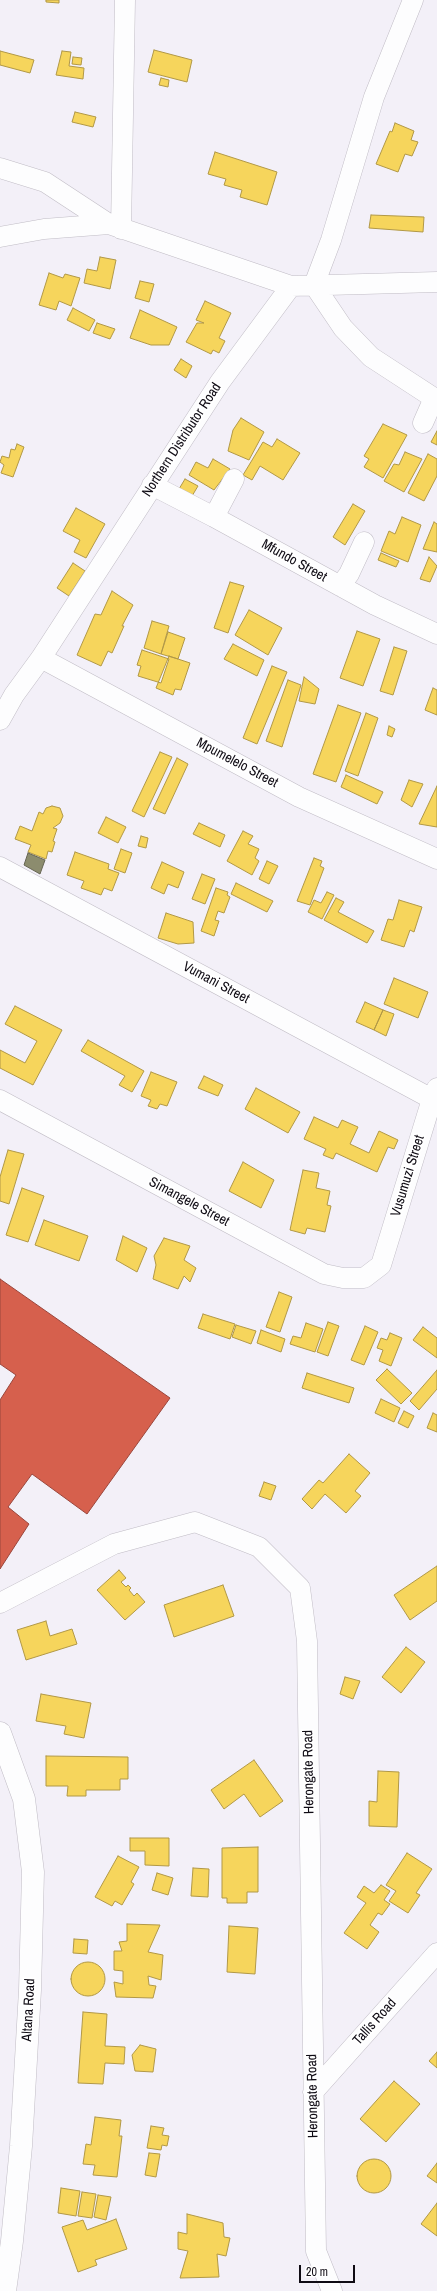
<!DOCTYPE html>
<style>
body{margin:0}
#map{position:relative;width:437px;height:2291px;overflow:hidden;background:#f3f0f8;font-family:"Archivo Narrow",sans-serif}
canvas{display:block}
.scale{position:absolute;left:299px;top:2265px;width:56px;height:18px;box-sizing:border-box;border:2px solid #0f0b14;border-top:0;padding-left:5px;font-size:12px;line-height:14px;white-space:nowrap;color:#0f0b14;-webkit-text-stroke:3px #fff;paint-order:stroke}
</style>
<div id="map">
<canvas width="437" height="2291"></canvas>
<div class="scale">20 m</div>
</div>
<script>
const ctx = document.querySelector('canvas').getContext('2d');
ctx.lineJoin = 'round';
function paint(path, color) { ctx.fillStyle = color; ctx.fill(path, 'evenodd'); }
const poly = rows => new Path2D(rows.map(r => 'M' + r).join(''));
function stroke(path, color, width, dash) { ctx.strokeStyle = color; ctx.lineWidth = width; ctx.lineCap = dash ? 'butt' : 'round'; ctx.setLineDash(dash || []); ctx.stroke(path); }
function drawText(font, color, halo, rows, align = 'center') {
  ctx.font = font + ' "Archivo Narrow",sans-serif'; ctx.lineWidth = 4; ctx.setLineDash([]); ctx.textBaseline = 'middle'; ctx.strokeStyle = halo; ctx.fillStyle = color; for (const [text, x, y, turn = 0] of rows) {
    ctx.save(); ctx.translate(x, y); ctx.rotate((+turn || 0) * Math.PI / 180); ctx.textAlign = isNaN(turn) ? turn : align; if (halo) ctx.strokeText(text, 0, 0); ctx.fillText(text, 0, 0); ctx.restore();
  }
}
const homes = poly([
 [46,0,59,0,59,3,46,2,46,0],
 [154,50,192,60,187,82,148,72,154,50],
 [0,51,34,60,30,73,0,65,0,51],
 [62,51,71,52,69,66,84,68,83,79,56,75,62,51],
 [73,57,82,58,81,65,72,64,73,57],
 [161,78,169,80,168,87,159,85,161,78],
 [75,112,96,117,93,127,72,122,75,112],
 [395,123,414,131,411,140,418,142,412,156,405,154,398,172,376,164,390,131,392,132,395,123],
 [215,152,277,172,267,205,240,197,242,190,224,185,226,179,208,174,215,152],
 [371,215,424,217,423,232,369,228,371,215],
 [100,257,116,260,110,289,84,283,87,269,97,271,100,257],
 [49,273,63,278,65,274,80,278,71,306,59,301,56,310,39,305,49,273],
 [140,281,154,284,149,302,135,298,140,281],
 [205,301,231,313,219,338,225,341,219,353,213,350,211,354,186,342,197,323,204,323,196,320,205,301],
 [73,308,95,320,89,331,67,320,73,308],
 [140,310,177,327,169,345,151,345,130,338,140,310],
 [97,323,115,329,110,339,93,333,97,323],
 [181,359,192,366,186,378,174,370,181,359],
 [241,418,264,432,249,460,228,451,233,430,241,418],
 [383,424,407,435,383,478,364,467,369,459,364,456,383,424],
 [437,431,437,445,431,442,437,431],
 [277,439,300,453,283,480,260,466,252,480,243,475,263,442,272,447,277,439],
 [17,444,24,447,13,477,1,473,4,465,0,462,2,456,9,458,11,449,15,450,17,444],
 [405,452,422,459,404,492,384,481,394,464,399,465,405,452],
 [428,454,437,459,437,476,424,501,408,493,428,454],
 [213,459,230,469,214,490,189,475,196,462,208,468,213,459],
 [185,479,198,486,192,496,179,489,185,479],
 [353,504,365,511,345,545,333,537,353,504],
 [76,508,105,524,86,558,74,552,80,540,63,531,76,508],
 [402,517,421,525,408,562,381,551,389,531,395,534,402,517],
 [434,522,437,524,437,552,423,549,434,522],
 [381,553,399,561,396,567,378,560,381,553],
 [429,557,437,566,430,582,420,579,429,557],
 [73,563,85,571,69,596,57,588,73,563],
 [230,582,244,586,228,633,214,628,230,582],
 [112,591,133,605,122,626,124,626,112,653,108,651,101,666,77,655,95,614,101,615,112,591],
 [249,610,282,628,268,655,235,635,249,610],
 [152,621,169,626,161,654,144,648,152,621],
 [357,631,380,639,363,686,340,678,357,631],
 [168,632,185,638,178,659,161,654,168,632],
 [233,644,264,660,257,676,224,659,233,644],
 [394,647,407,651,393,695,380,691,394,647],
 [142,650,169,659,161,683,138,676,141,666,137,665,142,650],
 [169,656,190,663,181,690,175,689,173,695,156,688,169,656],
 [272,666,287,672,257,744,243,738,272,666],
 [304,677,319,689,315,704,299,701,304,677],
 [288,680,301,685,282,747,266,741,288,680],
 [433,688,437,690,437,715,425,710,433,688],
 [338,705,361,713,336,782,313,774,338,705],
 [366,713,378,718,358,776,345,771,366,713],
 [389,726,395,729,392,737,387,735,389,726],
 [160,752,172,757,144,817,132,811,160,752],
 [177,758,188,764,165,814,153,809,177,758],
 [346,775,383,792,377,804,341,787,346,775],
 [409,780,423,784,412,807,401,800,409,780],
 [437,786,437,827,419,824,437,786],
 [52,806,60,808,63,816,60,823,53,828,57,829,53,841,55,842,52,852,48,851,46,859,28,852,31,845,15,839,20,826,32,831,39,812,43,814,46,808,52,806],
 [106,817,126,827,118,843,98,833,106,817],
 [199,823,225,835,220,847,193,834,199,823],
 [243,831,253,836,248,844,259,849,255,858,259,861,252,875,227,861,243,831],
 [141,836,148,838,146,848,138,846,141,836],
 [121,849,132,853,125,873,114,869,121,849],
 [75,852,109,864,108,869,119,873,112,891,104,888,101,895,81,888,84,881,67,875,75,852],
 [314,858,322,861,320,866,324,868,310,905,297,901,314,858],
 [267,861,278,866,269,884,259,879,267,861],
 [162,862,184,872,178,888,168,884,164,894,151,888,162,862],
 [202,874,215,879,205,904,192,899,202,874],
 [236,883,273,901,267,912,231,894,236,883],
 [216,888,228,892,227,895,230,897,224,913,218,911,215,920,219,921,214,936,201,931,216,888],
 [327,892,334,895,322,919,308,912,314,900,321,903,327,892],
 [336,898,344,902,338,912,374,931,367,943,324,920,336,898],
 [399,900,422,907,414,932,410,930,404,947,381,940,388,919,393,920,399,900],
 [166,913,193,922,194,943,178,944,158,938,166,913],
 [394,978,428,992,418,1018,384,1004,394,978],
 [365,1002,383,1010,374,1030,356,1022,365,1002],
 [15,1006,62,1030,33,1085,0,1068,0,1050,25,1063,37,1041,5,1024,15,1006],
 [383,1010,394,1014,386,1036,374,1030,383,1010],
 [88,1040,144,1071,132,1092,119,1085,125,1076,81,1051,88,1040],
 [151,1072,177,1082,167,1106,160,1104,157,1109,148,1106,151,1100,141,1096,151,1072],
 [204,1076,223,1085,218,1096,198,1088,204,1076],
 [256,1088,300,1112,288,1133,245,1109,256,1088],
 [314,1117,338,1128,342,1120,358,1127,350,1144,369,1153,379,1131,398,1140,394,1149,388,1147,377,1172,336,1153,333,1159,323,1155,326,1149,304,1139,314,1117],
 [8,1150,24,1154,9,1204,0,1201,0,1177,8,1150],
 [243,1162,274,1180,261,1208,229,1191,243,1162],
 [303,1170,319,1173,316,1188,330,1191,327,1205,331,1206,325,1232,307,1228,305,1234,290,1230,303,1170],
 [22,1188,44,1196,28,1242,6,1235,22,1188],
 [44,1220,88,1236,79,1261,35,1245,44,1220],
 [123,1236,147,1248,137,1272,116,1260,123,1236],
 [164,1238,190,1246,184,1260,196,1268,190,1282,184,1276,178,1289,153,1279,156,1265,154,1256,164,1238],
 [279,1292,292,1297,280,1332,266,1327,279,1292],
 [203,1314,235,1324,230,1339,198,1328,203,1314],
 [328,1322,339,1326,328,1356,317,1352,328,1322],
 [306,1323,323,1329,315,1352,290,1344,293,1336,301,1338,306,1323],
 [236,1325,256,1331,251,1344,232,1337,236,1325],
 [365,1326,378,1332,364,1365,351,1360,365,1326],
 [423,1327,437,1338,437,1358,413,1340,423,1327],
 [261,1330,285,1339,281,1352,257,1343,261,1330],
 [390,1333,402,1338,391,1366,379,1361,383,1350,377,1348,381,1338,387,1340,390,1333],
 [387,1369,412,1393,401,1404,376,1380,387,1369],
 [437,1370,437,1389,419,1410,410,1401,437,1370],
 [307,1373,354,1388,349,1403,302,1388,307,1373],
 [381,1399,400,1408,394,1422,375,1413,381,1399],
 [404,1411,414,1416,408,1428,398,1423,404,1411],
 [433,1413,437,1415,437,1432,427,1428,433,1413],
 [349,1454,370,1473,355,1491,361,1496,346,1513,325,1494,312,1509,302,1499,319,1480,323,1483,349,1454],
 [264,1482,276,1486,271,1500,259,1496,264,1482],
 [437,1566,437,1601,410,1620,394,1595,437,1566],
 [119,1570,126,1578,121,1582,126,1587,128,1585,131,1588,129,1590,134,1596,137,1593,145,1602,125,1620,97,1590,119,1570],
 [223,1585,234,1616,174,1637,164,1605,223,1585],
 [46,1621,50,1636,72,1629,77,1644,26,1660,17,1630,46,1621],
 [406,1647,425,1662,401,1693,382,1677,406,1647],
 [345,1677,360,1681,353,1699,340,1694,345,1677],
 [41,1694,91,1703,84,1738,64,1734,66,1726,36,1721,41,1694],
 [46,1756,128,1757,128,1779,120,1779,120,1790,86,1790,86,1796,67,1796,68,1786,46,1786,46,1756],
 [254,1760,283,1801,260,1817,244,1794,224,1809,211,1790,254,1760],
 [378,1771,399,1772,397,1827,369,1826,369,1801,377,1802,378,1771],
 [130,1838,169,1838,169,1866,145,1865,145,1851,130,1851,130,1838],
 [258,1847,258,1892,247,1892,247,1903,227,1903,227,1898,222,1898,222,1848,258,1847],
 [407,1853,432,1869,416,1893,420,1895,408,1913,389,1901,396,1891,386,1885,407,1853],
 [118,1856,139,1867,131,1882,134,1884,122,1905,115,1901,112,1906,95,1897,118,1856],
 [193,1868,209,1869,208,1897,191,1896,193,1868],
 [157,1873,173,1878,168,1895,152,1890,157,1873],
 [381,1885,390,1891,384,1900,390,1904,382,1915,378,1913,370,1925,379,1932,367,1949,344,1933,366,1903,357,1897,364,1886,374,1893,381,1885],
 [127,1924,160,1925,148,1952,163,1955,161,1980,148,1976,149,1985,156,1986,153,1998,116,1997,114,1982,123,1984,123,1971,114,1970,114,1951,122,1951,119,1942,127,1941,127,1924],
 [229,1926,258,1928,255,1974,227,1972,229,1926],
 [74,1939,88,1940,87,1954,73,1953,74,1939],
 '71 1979a17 17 0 1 1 34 0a17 17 0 1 1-34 0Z',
 [83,2012,107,2014,105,2046,125,2047,124,2064,105,2063,103,2084,78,2083,83,2012],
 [140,2045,156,2049,153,2072,135,2071,132,2055,140,2045],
 [437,2052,437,2068,429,2061,437,2052],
 [394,2081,420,2104,386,2142,360,2119,394,2081],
 [95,2117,121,2120,119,2136,122,2136,117,2177,93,2175,95,2165,83,2164,86,2144,91,2145,95,2117],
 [151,2126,164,2128,162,2135,169,2136,167,2146,162,2145,161,2150,147,2148,151,2126],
 [149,2153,160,2154,156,2177,145,2175,149,2153],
 '357 2176a17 17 0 1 1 34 0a17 17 0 1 1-34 0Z',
 [437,2163,437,2183,427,2176,437,2163],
 [61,2188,80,2191,76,2216,58,2213,61,2188],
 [82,2192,96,2194,92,2218,78,2216,82,2192],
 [98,2195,111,2197,106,2220,94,2217,98,2195],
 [437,2203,437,2236,421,2224,437,2203],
 [187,2214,223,2223,224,2237,230,2238,226,2256,217,2254,219,2277,180,2278,188,2251,178,2249,178,2232,187,2234,187,2214],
 [116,2219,127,2249,95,2260,97,2265,78,2272,62,2227,83,2220,87,2230,116,2219]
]);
const shops = poly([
 [0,1279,170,1398,87,1514,32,1474,8,1507,29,1524,0,1569,0,1400,16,1375,0,1364,0,1279]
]);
const industry = poly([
 [28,853,45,860,40,874,24,865,28,853]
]);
const minor = poly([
 [413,0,374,97,331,240,314,285,343,328,371,357,437,400],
 [0,168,45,182,109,224],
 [121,229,125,0],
 [0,237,44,229,109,224,291,286],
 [423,423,434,398],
 [152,485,214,517,375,605,437,634],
 [214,517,234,479],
 [340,586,349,574,364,542],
 [41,658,299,797,437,859],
 [0,720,14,695,41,658,220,382,291,286,437,282],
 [0,867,432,1099],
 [0,1100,324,1274,343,1278,364,1278,381,1265,432,1099,437,1088],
 [0,1603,114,1544,195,1522,259,1547,300,1588,307,1641,316,2251,332,2291],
 [313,2092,437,1953]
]);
const secondary = poly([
 [0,1733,24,1799,33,1872,30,1990,21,2146,12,2241,5,2291]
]);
const streetNames = [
 ["Northern Distributor Road",182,440,-57],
 ["Mfundo Street",294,561,29],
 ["Mpumelelo Street",237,763,28],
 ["Vumani Street",216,983,28],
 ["Vusumuzi Street",408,1176,-73],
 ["Simangele Street",189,1202,28],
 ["Herongate Road",309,1772,-91],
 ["Altana Road",29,2010,-87],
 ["Tallis Road",375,2022,-48],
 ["Herongate Road",313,2096,-91]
];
paint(homes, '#f6d55c');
stroke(homes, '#b19846', 1);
paint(shops, '#d6604d');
stroke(shops, '#9a463c', 1);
paint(industry, '#8c8c6e');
stroke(industry, '#666553', 1);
stroke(minor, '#c0bcc5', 21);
stroke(secondary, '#c0bcc5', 23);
stroke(minor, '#fdfdfe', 20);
stroke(secondary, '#fdfdfe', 22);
drawText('14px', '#0f0b14', '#fff', streetNames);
</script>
